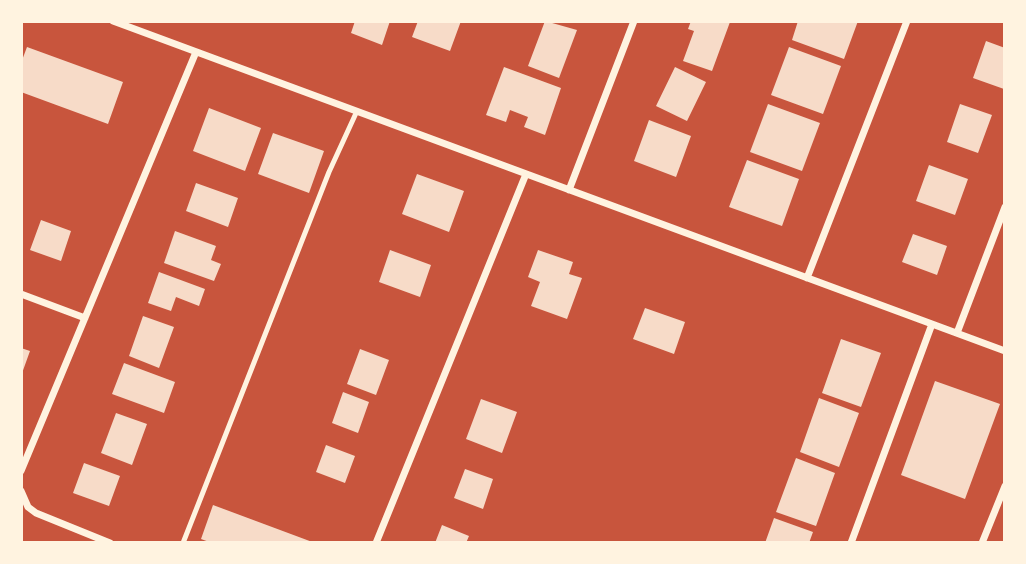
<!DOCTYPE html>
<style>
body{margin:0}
#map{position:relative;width:1026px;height:564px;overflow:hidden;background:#c8553d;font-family:Bitter,serif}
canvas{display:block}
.frame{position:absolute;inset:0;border:23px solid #fff3e0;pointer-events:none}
</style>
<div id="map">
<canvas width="1026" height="564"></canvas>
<div class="frame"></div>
</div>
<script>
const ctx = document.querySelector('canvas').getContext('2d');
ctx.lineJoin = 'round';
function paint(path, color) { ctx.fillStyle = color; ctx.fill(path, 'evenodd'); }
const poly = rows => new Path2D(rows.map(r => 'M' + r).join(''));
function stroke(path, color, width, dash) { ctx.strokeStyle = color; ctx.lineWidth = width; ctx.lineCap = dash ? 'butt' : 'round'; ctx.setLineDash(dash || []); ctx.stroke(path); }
const building = poly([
 [355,21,390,21,382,45,351,33],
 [418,21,461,21,450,51,412,37],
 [545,21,577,30,559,78,528,66],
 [691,21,730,22,712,71,683,61,694,31,688,29],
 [798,21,858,21,844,59,792,40],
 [986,41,1005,48,1004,89,973,78],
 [27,47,123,82,108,124,21,92,21,63],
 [789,47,841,66,823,114,771,95],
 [504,67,561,88,545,135,524,127,528,117,510,110,506,122,486,115],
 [675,67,706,82,687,121,656,106],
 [768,104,820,123,802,171,750,152],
 [960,104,992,115,978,153,947,142],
 [209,108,261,128,245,171,193,151],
 [649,120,691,136,676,177,634,161],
 [273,133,324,151,309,193,258,174],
 [747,160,799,179,782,226,729,207],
 [929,165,968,179,955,215,916,201],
 [417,174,464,191,449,232,402,214],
 [196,183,238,198,228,227,186,211],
 [41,220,71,231,61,261,30,250],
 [175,231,216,246,211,260,221,264,214,281,164,263],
 [913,234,947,246,937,275,902,262],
 [390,250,431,265,420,297,379,282],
 [538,250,573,262,569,274,582,278,567,319,531,306,540,282,528,277],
 [159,272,205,289,199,306,176,297,171,311,148,303],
 [645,308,685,322,674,354,633,339],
 [143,316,174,327,159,368,129,356],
 [841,339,881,353,861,407,822,393],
 [21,348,30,351,21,376],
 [360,349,389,360,376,395,347,384],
 [124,363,175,382,164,413,112,394],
 [935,381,1000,404,965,499,901,475],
 [343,392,369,402,358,433,332,423],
 [819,398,859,413,839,467,800,452],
 [481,399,517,412,502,453,466,439],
 [116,413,147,424,132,465,101,453],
 [326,445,355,456,345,483,316,472],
 [796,458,835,473,816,526,776,512],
 [84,463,120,476,109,506,73,493],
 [465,469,493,479,483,509,454,498],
 [213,505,315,543,212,543,201,539],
 [774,518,813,532,809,543,765,543],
 [442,525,469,536,466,543,435,543]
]);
const service = poly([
 [183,543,329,172,357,111]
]);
const minor = poly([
 [113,21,1005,351],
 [569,190,634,21],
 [807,278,907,21],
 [21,294,85,318],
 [957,333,1005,207],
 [21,471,196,52],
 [21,491,28,507,36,513,110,543],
 [376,543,526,174],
 [851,543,932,324],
 [982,543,1005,486]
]);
paint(building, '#f7dbc8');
stroke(service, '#fff3e0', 5);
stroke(minor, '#fff3e0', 7);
</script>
